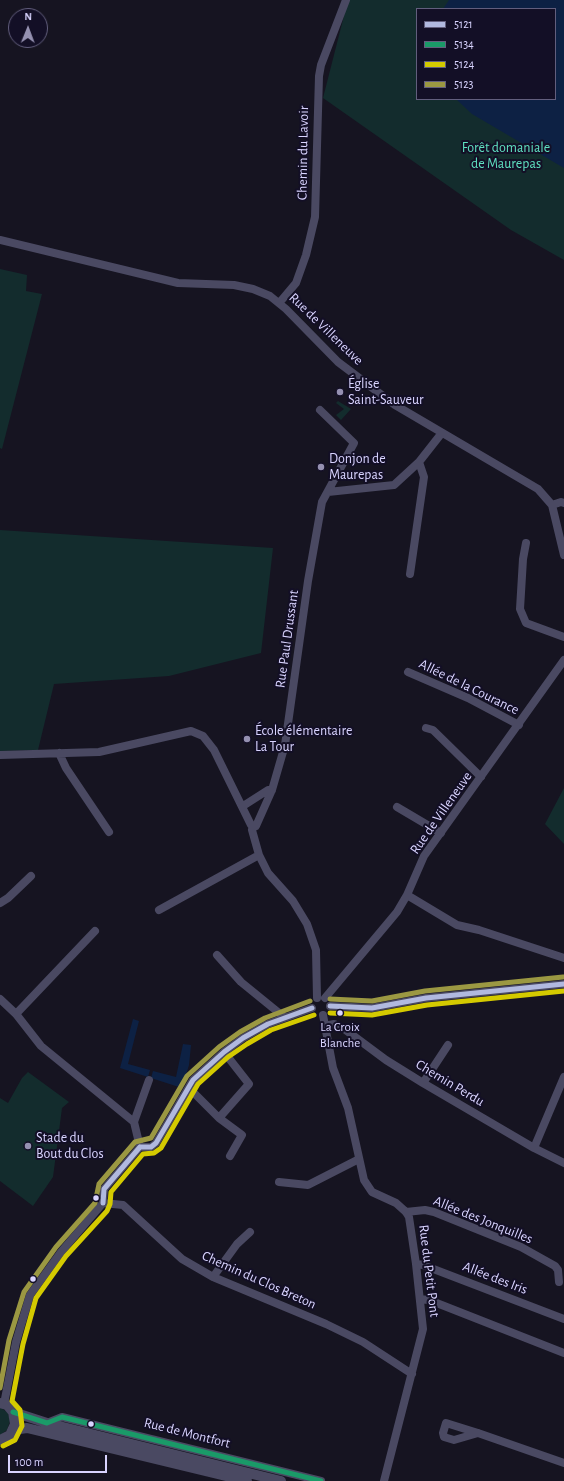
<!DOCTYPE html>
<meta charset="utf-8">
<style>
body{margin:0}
#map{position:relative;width:564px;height:1481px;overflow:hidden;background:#161421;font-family:"Alegreya Sans",sans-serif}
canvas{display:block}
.legend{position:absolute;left:416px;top:8px;width:140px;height:92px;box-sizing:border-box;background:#130f26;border:1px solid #625e7d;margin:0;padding:5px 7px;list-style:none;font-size:12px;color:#d9d4ff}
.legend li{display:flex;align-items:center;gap:8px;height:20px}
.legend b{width:20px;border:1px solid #625e7d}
.north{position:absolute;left:8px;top:8px;width:40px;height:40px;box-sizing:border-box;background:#130f26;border:1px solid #625e7d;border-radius:50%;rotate:1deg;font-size:11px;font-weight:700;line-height:16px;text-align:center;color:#d9d4ff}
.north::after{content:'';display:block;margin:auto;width:14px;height:18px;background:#9591b1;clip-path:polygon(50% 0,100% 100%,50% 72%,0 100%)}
.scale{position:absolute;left:8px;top:1455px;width:99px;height:18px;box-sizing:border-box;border:2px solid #d9d4ff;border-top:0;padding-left:5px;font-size:12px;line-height:14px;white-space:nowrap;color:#d9d4ff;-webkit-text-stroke:3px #130f26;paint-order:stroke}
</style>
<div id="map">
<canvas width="564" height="1481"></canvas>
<ul class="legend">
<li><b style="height:5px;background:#b1b9df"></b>5121</li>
<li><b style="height:5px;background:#1a9a68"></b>5134</li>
<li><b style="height:5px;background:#d4ca00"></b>5124</li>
<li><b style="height:5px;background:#9b9842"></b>5123</li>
</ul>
<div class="north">N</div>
<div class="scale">100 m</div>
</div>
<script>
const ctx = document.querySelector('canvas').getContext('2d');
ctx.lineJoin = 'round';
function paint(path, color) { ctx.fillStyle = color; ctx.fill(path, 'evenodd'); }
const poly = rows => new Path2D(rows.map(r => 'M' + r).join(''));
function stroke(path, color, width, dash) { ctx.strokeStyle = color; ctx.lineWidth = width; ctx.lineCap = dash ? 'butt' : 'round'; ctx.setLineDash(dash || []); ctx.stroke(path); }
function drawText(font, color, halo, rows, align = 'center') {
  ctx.font = font + ' "Alegreya Sans",sans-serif'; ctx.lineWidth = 4; ctx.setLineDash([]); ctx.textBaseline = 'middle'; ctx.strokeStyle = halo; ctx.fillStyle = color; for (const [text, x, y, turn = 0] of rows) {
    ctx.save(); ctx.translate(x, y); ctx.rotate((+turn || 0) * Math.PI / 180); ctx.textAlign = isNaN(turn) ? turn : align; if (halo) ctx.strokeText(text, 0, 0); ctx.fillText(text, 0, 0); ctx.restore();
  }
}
const green = poly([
 [348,0,564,0,564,260,511,230,323,98],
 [417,9,555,9,555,99,417,99],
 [0,269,27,275,26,291,42,294,2,449,0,448],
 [338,401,351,409,341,420,336,415,344,409,336,403],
 [0,530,273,548,261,653,169,676,54,684,38,750,0,751],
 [564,788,564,844,545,824],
 [28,1072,69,1102,62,1108,53,1177,33,1206,0,1181,0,1098,8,1103,22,1078],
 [0,1407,8,1413,10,1421,7,1430,0,1435]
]);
const water = poly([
 [449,0,564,0,564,168,472,114,457,100,457,99,555,99,555,9,443,9],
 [133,1019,139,1021,128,1064,150,1070,148,1077,120,1068],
 [183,1044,191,1045,189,1065,182,1088,151,1078,153,1071,176,1077]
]);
const minor = poly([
 [0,240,178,283,234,285,253,289,270,296,286,309,338,362,395,405,538,489,552,505,564,555],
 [280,302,296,283,306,255,315,217,319,76,321,65,346,0],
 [328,492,394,485,419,462,441,434],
 [552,505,561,502,564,503],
 [526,543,523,559,520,609,526,623,564,637],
 [410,574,424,477,419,462],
 [408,672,468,698,519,725],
 [426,728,433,730,481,777],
 [59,753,66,768,109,832],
 [0,755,99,752,191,731,203,736,214,750,251,825],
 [243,806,268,790,272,790],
 [397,807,441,833],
 [256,826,272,790,285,745,308,581,322,502,354,443,320,410],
 [252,830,259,855,268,873,293,901,307,924,316,950,317,998],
 [407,895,457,925,479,930,564,958],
 [0,903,8,898,31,876],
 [159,910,259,855],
 [217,955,241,982,284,1017],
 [325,998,397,912,407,895,424,856,564,660],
 [0,999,16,1014,41,1046,134,1122,140,1147],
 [330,1006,372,1008,426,998,564,984],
 [16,1014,95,931],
 [323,1015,333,1068,348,1108,364,1180,372,1192,396,1203,406,1212,409,1217,416,1264,423,1329,384,1481],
 [325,1026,334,1024,343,1028,386,1060,423,1083,534,1148,564,1163],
 [423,1083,448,1045],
 [189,1088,219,1118,242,1135,230,1156],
 [219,1118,249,1084,224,1052],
 [134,1122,149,1080],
 [140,1147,151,1147,156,1143,193,1080,224,1052,243,1038,268,1024,312,1008],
 [534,1148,564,1077],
 [279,1182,308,1185,359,1159],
 [103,1203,123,1205,182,1259,213,1277,326,1324,363,1342,412,1374],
 [103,1203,104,1189,140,1147],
 [406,1212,425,1210,434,1212,521,1247,555,1266,558,1270,559,1282],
 [416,1264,423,1265,564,1319],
 [213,1277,237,1244,250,1232],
 [420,1299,429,1300,564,1353],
 [4,1404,16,1342,30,1295,61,1252,103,1203],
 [47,1423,62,1417,321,1481],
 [478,1433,454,1440,444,1437,443,1433,446,1423,478,1433,564,1463]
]);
const tertiary = poly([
 [0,1403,7,1405,13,1412,15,1424,10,1435,0,1440],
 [13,1412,47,1423,281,1481],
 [13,1430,27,1428,247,1481]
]);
const bus1 = poly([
 [330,1006,372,1008,426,998,564,984],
 [140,1147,151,1147,156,1143,193,1080,224,1052,243,1038,268,1024,312,1008],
 [103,1203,104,1189,140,1147]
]);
const bus2 = poly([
 [13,1412,47,1423,62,1417,321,1481]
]);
const bus3 = poly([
 [330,1013,372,1015,427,1005,564,991],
 [3,1446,15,1440,22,1426,20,1410,12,1401,23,1344,36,1298,66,1256,107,1211,110,1204,111,1192,143,1154,154,1153,161,1148,198,1084,228,1057,247,1044,271,1030,314,1015]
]);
const bus4 = poly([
 [330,999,372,1001,425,991,563,977],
 [0,1388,9,1340,24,1292,56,1247,95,1203,99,1184,135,1142,151,1138,187,1076,219,1047,240,1032,265,1018,310,1001]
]);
const markers = [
 [340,392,4,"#9591b1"],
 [321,467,4,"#9591b1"],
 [247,739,4,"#9591b1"],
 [340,1013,3.5,"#d9d4ff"],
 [28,1146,4,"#9591b1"],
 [96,1198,3.5,"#d9d4ff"],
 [33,1279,3.5,"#d9d4ff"],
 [91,1424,3.5,"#d9d4ff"]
];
const busNames = [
 ["La Croix",340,1027],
 ["Blanche",340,1043]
];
const parkNames = [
 ["Forêt domaniale",506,148],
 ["de Maurepas",506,164]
];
const streetNames = [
 ["Chemin du Lavoir",303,153,-89],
 ["Rue de Villeneuve",326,329,44],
 ["Rue Paul Drussant",287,639,-82],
 ["Allée de la Courance",469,687,26],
 ["Rue de Villeneuve",441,813,-55],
 ["Chemin Perdu",450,1083,31],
 ["Allée des Jonquilles",483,1220,22],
 ["Rue du Petit Pont",429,1271,83],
 ["Allée des Iris",495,1278,21],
 ["Chemin du Clos Breton",259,1280,24],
 ["Rue de Montfort",187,1433,14]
];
const poiNames = [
 ["Église",348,384],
 ["Saint-Sauveur",348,400],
 ["Donjon de",329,459],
 ["Maurepas",329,475],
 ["École élémentaire",255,731],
 ["La Tour",255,747],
 ["Stade du",36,1138],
 ["Bout du Clos",36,1154]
];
paint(green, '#132c2d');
paint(water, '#0d2144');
stroke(minor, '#4a4962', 8);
stroke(tertiary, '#4a4962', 10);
stroke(bus1, '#b1b9df', 5);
stroke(bus2, '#1a9a68', 5);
stroke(bus3, '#d4ca00', 5);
stroke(bus4, '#9b9842', 5);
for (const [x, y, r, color] of markers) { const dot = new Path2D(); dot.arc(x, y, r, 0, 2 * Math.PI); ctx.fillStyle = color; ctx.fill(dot); stroke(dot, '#130f26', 1.5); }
drawText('13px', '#d9d4ff', '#130f26', busNames);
drawText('14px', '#5fe0c0', '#130f26', parkNames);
drawText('14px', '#d9d4ff', '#130f26', streetNames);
drawText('14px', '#d9d4ff', '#130f26', poiNames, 'left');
</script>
